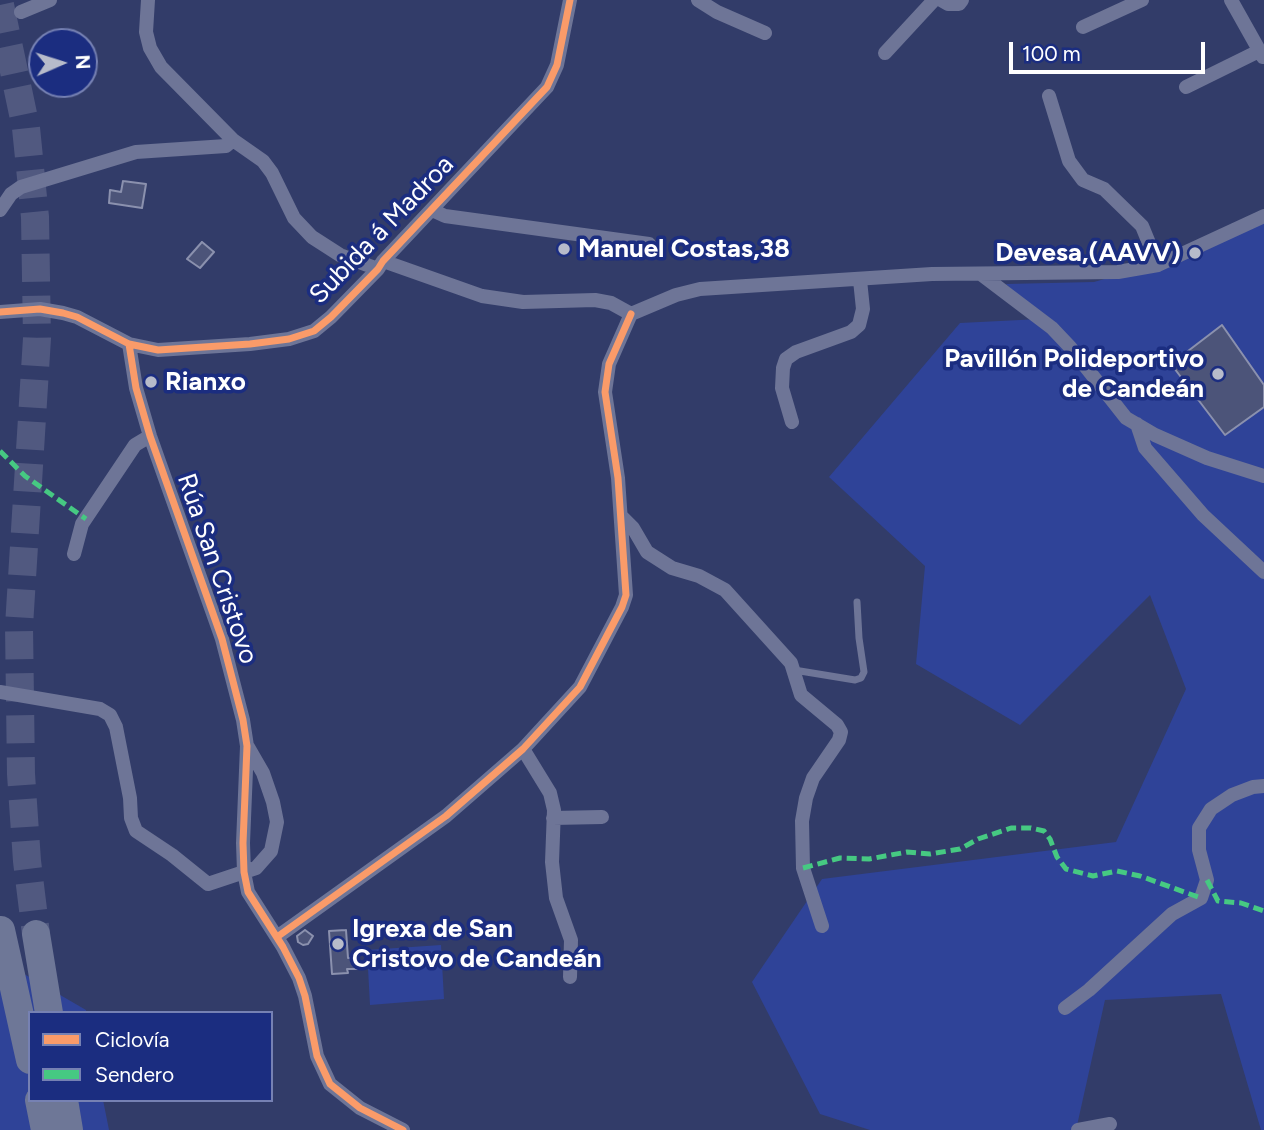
<!DOCTYPE html>
<meta charset="utf-8">
<style>
body{margin:0}
#map{position:relative;width:1264px;height:1130px;overflow:hidden;background:#323c69;font-family:Figtree,sans-serif}
canvas{display:block}
.legend{position:absolute;left:28px;top:1011px;width:245px;height:91px;box-sizing:border-box;background:#1b2d80;border:2px solid #7681b3;margin:0;padding:9px 12px;list-style:none;font-size:21px;color:#fff}
.legend li{display:flex;align-items:center;gap:14px;height:35px}
.legend b{width:35px;border:2px solid #7681b3}
.north{position:absolute;left:28px;top:28px;width:70px;height:70px;box-sizing:border-box;background:#1b2d80;border:2px solid #7681b3;border-radius:50%;rotate:87deg;font-size:19px;font-weight:700;line-height:28px;text-align:center;color:#fff}
.north::after{content:'';display:block;margin:auto;width:24px;height:32px;background:#b7bbca;clip-path:polygon(50% 0,100% 100%,50% 72%,0 100%)}
.scale{position:absolute;left:1009px;top:42px;width:196px;height:32px;box-sizing:border-box;border:4px solid #fff;border-top:0;padding-left:9px;font-size:21px;line-height:24px;white-space:nowrap;color:#fff;-webkit-text-stroke:5px #1b2d80;paint-order:stroke}
</style>
<div id="map">
<canvas width="1264" height="1130"></canvas>
<ul class="legend">
<li><b style="height:9px;background:#fa9b69"></b>Ciclovía</li>
<li><b style="height:9px;background:#46c982"></b>Sendero</li>
</ul>
<div class="north">N</div>
<div class="scale">100 m</div>
</div>
<script>
const ctx = document.querySelector('canvas').getContext('2d');
ctx.lineJoin = 'round';
function paint(path, color) { ctx.fillStyle = color; ctx.fill(path, 'evenodd'); }
const poly = rows => new Path2D(rows.map(r => 'M' + r).join(''));
function stroke(path, color, width, dash) { ctx.strokeStyle = color; ctx.lineWidth = width; ctx.lineCap = dash ? 'butt' : 'round'; ctx.setLineDash(dash || []); ctx.stroke(path); }
function drawText(font, color, halo, rows, align = 'center') {
  ctx.font = font + ' Figtree,sans-serif'; ctx.lineWidth = 7; ctx.setLineDash([]); ctx.textBaseline = 'middle'; ctx.strokeStyle = halo; ctx.fillStyle = color; for (const [text, x, y, turn = 0] of rows) {
    ctx.save(); ctx.translate(x, y); ctx.rotate((+turn || 0) * Math.PI / 180); ctx.textAlign = isNaN(turn) ? turn : align; if (halo) ctx.strokeText(text, 0, 0); ctx.fillText(text, 0, 0); ctx.restore();
  }
}
const green = poly([
 [1264,213,1264,1130,1261,1130,1221,994,1105,1000,1076,1130,870,1130,820,1114,752,982,822,879,1116,842,1186,689,1150,595,1020,725,916,664,925,566,829,477,960,323,1040,319,1006,284,1094,282,1195,253],
 [441,945,444,999,370,1005,367,950],
 [0,960,86,1010,86,1013,30,1013,30,1100,103,1100,109,1130,0,1130]
]);
const building = poly([
 [123,181,146,184,142,208,109,203,110,190,121,192,123,181],
 [202,242,214,252,200,268,187,259,202,242],
 [1222,325,1264,385,1264,407,1225,435,1171,364,1222,325],
 [305,930,313,936,308,944,303,945,298,942,297,936,305,930],
 [346,930,348,958,356,958,357,969,347,969,348,973,332,974,329,931,346,930]
]);
const motorwayTunnel = poly([
 [0,5,26,128,35,217,37,338,19,626,21,774,27,861,36,934]
]);
const service = poly([
 [794,670,855,680,861,678,864,672,859,638,857,602]
]);
const minor = poly([
 [148,0,146,32,150,48,161,67,233,140],
 [698,0,717,12,765,33],
 [941,0,948,4,959,4,962,0],
 [1231,0,1263,57],
 [21,12,50,0],
 [1083,27,1142,0],
 [885,53,934,0],
 [1186,87,1259,51],
 [1049,96,1069,161,1083,180,1104,189,1142,226,1158,265],
 [0,210,11,194,21,187,136,152,226,146,233,140,263,161,272,173,294,218,312,237,340,255,378,269],
 [432,210,445,216,649,244],
 [383,261,482,296,523,302,595,300,611,303,631,314],
 [982,275,1052,328,1070,347,1126,418,1155,435,1207,458,1264,476],
 [0,312,40,309,63,313,77,317,129,344,158,350,250,344,289,339,314,331,331,317,378,269,383,261,547,87,557,65,570,0],
 [631,314,676,295,700,289,932,274,1118,272,1158,265,1264,216],
 [129,344,136,388,150,436,222,639,243,720,247,746,243,843,244,872,248,892,283,947,299,978,305,996,317,1056,330,1084,360,1108,403,1130],
 [792,422,782,388,783,368,786,359,796,352,851,332,859,325,863,309,860,280],
 [1137,424,1145,448,1203,515,1264,572],
 [621,516,633,528,647,552,672,568,699,576,725,590,791,663,801,695,837,725,841,732,839,740,813,778,806,798,802,821,803,868,822,926],
 [74,554,82,524,135,445,150,436],
 [0,692,100,709,110,715,116,727,130,798,131,818,136,831,172,855,208,884,256,868,271,851,277,822,273,802,263,773,248,747],
 [523,749,550,793,554,810,552,862,556,898,571,940,570,977],
 [553,818,602,817],
 [277,937,446,816,523,749,580,687,622,607,626,595,618,478,605,392,609,364,631,314],
 [1065,1008,1089,990,1172,914,1201,898,1207,880,1199,850,1199,828,1211,809,1232,795,1253,787,1264,786],
 [1078,1130,1110,1124]
]);
const motorway = poly([
 [1,930,30,1060],
 [36,934,49,1013],
 [39,1100,45,1130],
 [64,1100,69,1130]
]);
const quiet = poly([
 [0,451,25,476,86,519],
 [803,868,840,858,869,859,907,852,930,854,960,849,978,839,1011,828,1031,828,1044,831,1050,839,1057,857,1066,869,1093,876,1117,871,1140,876,1201,898],
 [1207,880,1218,901,1241,903,1264,911]
]);
const cycleway = poly([
 [0,312,40,309,63,313,77,317,129,344,158,350,250,344,289,339,314,331,331,317,378,269,383,261,547,87,557,65,570,0],
 [129,344,136,388,150,436,222,639,243,720,247,746,243,843,244,872,248,892,283,947,299,978,305,996,317,1056,330,1084,360,1108,403,1130],
 [277,937,446,816,523,749,580,687,622,607,626,595,618,478,605,392,609,364,631,314]
]);
const markers = [
 [564,249,7,"#b7bbca"],
 [1195,253,7,"#b7bbca"],
 [1218,374,7,"#b7bbca"],
 [151,382,7,"#b7bbca"],
 [338,944,7,"#b7bbca"]
];
const streetNames = [
 ["Subida á Madroa",382,230,-46],
 ["Rúa San Cristovo",217,569,71]
];
const poiNames = [
 ["Manuel Costas,38",578,249],
 ["Devesa,(AAVV)",1181,253,"right"],
 ["Pavillón Polideportivo",1204,359,"right"],
 ["de Candeán",1204,389,"right"],
 ["Rianxo",165,382],
 ["Igrexa de San",352,929],
 ["Cristovo de Candeán",352,959]
];
paint(green, '#2f4398');
paint(building, '#4c5479');
stroke(building, '#8b91ae', 2);
stroke(motorwayTunnel, '#515980', 28, [28, 14]);
stroke(service, '#6e7597', 7);
stroke(minor, '#6e7597', 14);
stroke(motorway, '#6e7797', 28);
stroke(quiet, '#46c982', 5, [10, 5]);
stroke(cycleway, '#fa9b69', 7);
for (const [x, y, r, color] of markers) { const dot = new Path2D(); dot.arc(x, y, r, 0, 2 * Math.PI); ctx.fillStyle = color; ctx.fill(dot); stroke(dot, '#1b2d80', 2.5); }
drawText('26px', '#fff', '#1b2d80', streetNames);
drawText('bold 26px', '#fff', '#1b2d80', poiNames, 'left');
</script>
